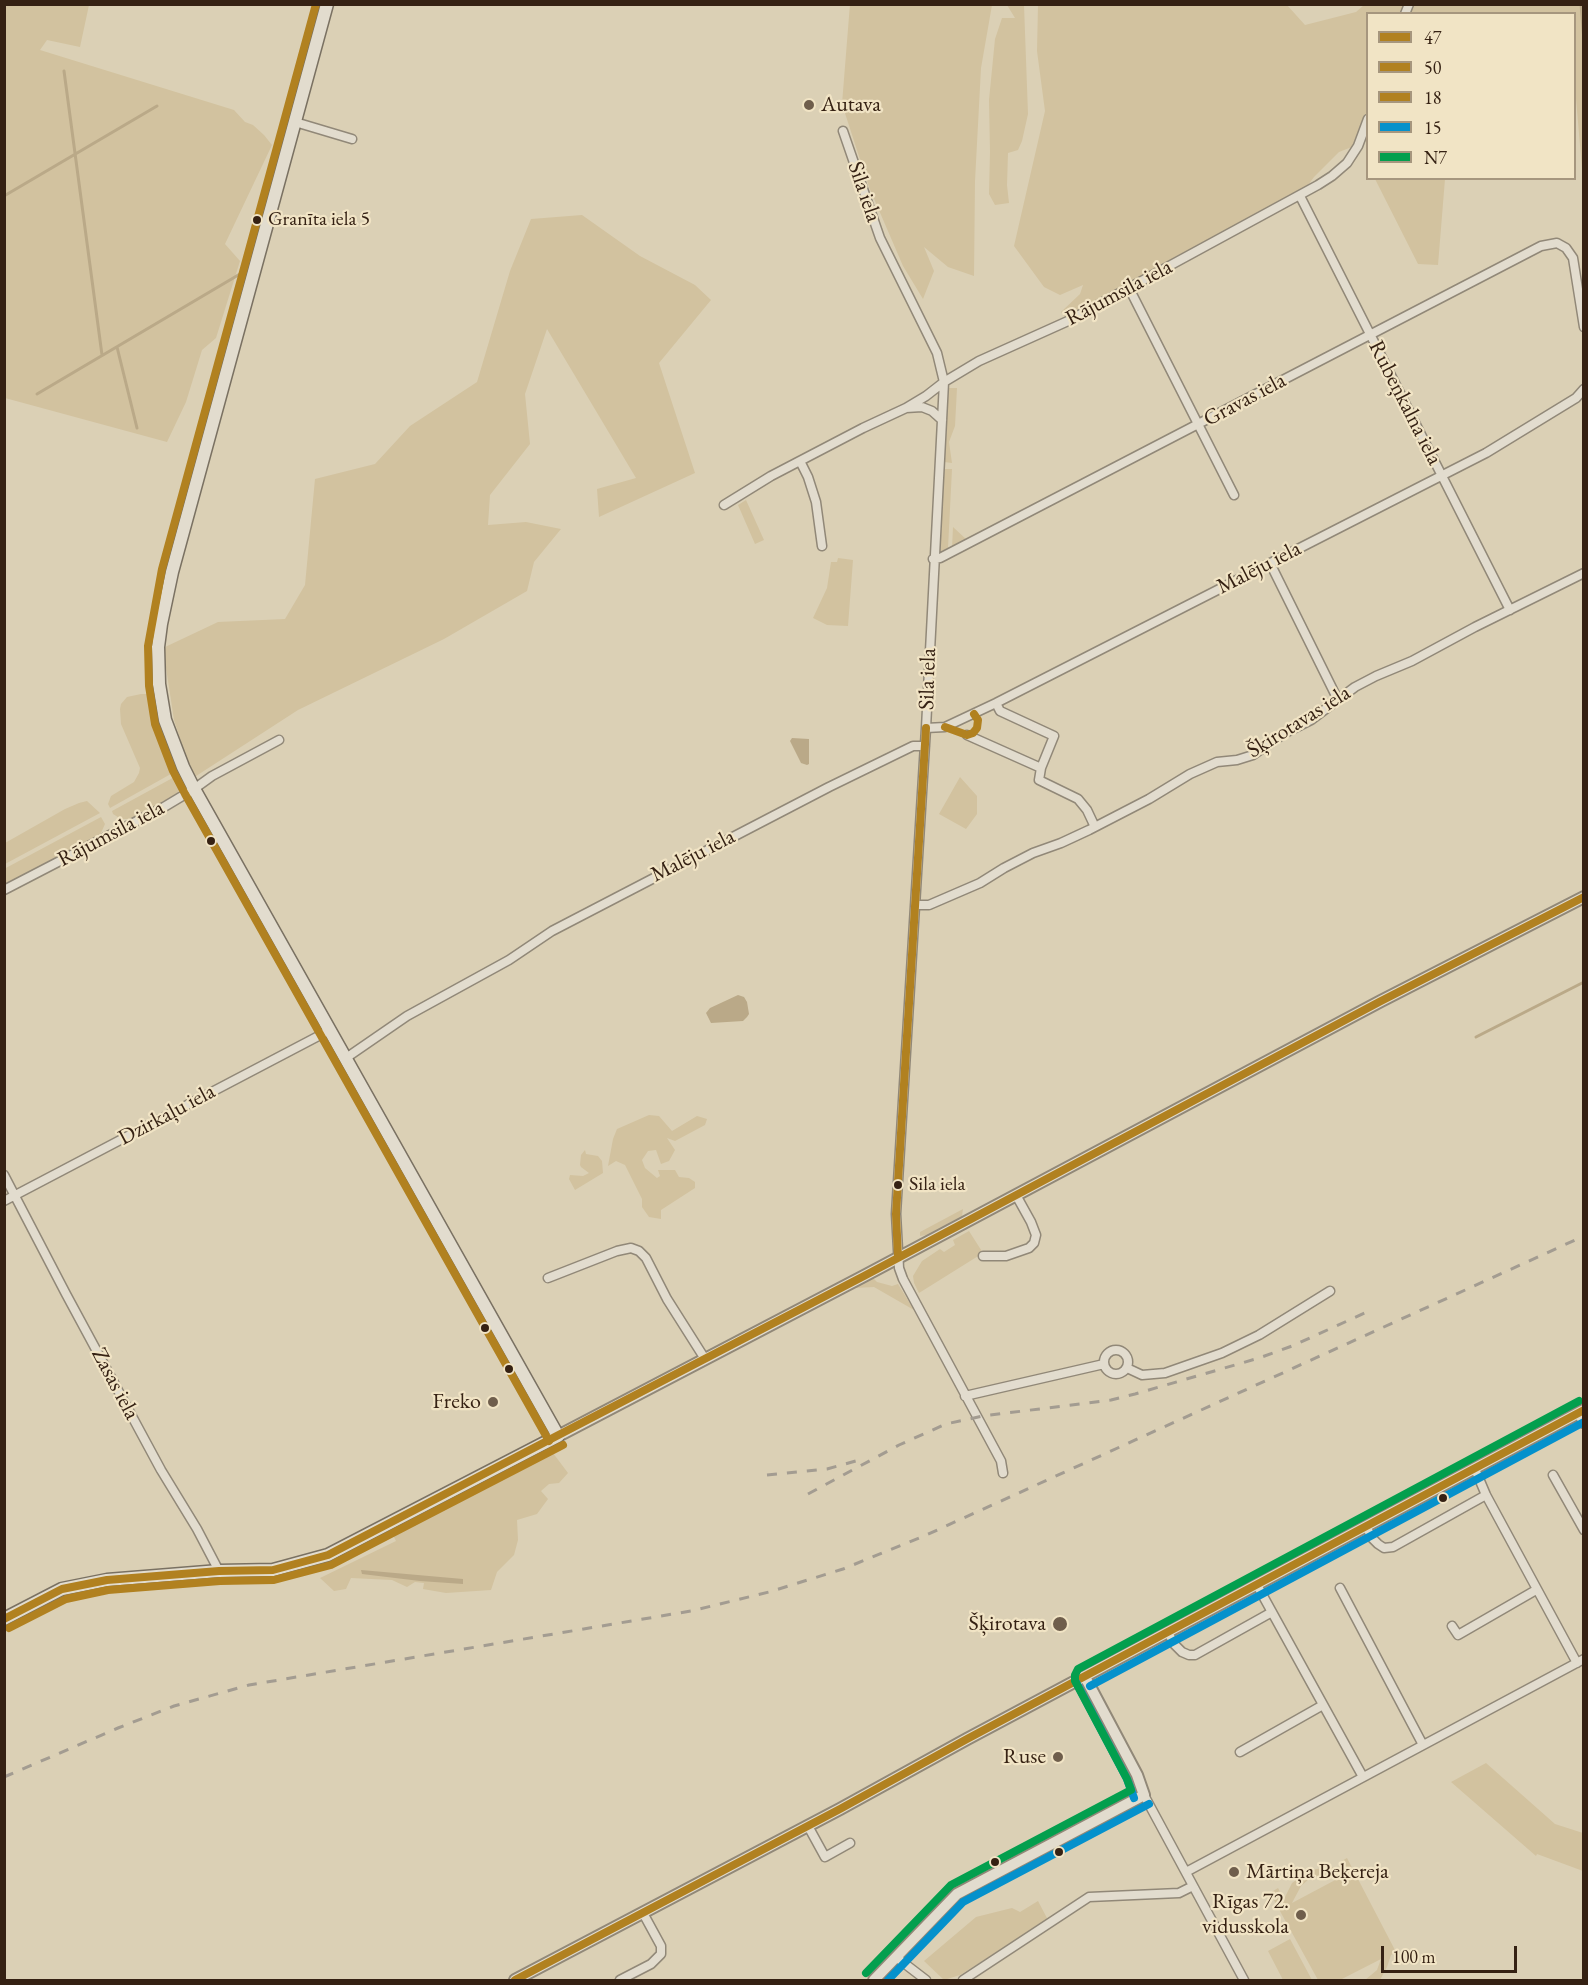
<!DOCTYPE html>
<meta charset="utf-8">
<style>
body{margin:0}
#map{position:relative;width:1588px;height:1985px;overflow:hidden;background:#dbd0b5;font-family:"EB Garamond",serif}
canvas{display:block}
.frame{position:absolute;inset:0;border:6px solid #352113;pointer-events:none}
.legend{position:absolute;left:1366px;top:12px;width:210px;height:168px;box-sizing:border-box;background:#f1e4c5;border:2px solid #a6967e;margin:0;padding:8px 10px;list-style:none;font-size:18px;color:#352113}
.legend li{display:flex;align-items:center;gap:12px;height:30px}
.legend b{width:30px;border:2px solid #a6967e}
.scale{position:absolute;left:1381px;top:1946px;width:136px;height:27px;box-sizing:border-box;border:3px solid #352113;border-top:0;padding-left:8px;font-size:18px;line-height:21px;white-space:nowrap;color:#352113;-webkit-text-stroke:4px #f1e4c5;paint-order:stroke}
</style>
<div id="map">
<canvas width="1588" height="1985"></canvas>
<div class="frame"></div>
<ul class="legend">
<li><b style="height:8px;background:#b18120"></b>47</li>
<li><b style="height:8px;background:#b18120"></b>50</li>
<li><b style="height:8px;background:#b18120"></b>18</li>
<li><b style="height:8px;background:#0591cc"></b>15</li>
<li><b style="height:8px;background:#039f4e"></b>N7</li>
</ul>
<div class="scale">100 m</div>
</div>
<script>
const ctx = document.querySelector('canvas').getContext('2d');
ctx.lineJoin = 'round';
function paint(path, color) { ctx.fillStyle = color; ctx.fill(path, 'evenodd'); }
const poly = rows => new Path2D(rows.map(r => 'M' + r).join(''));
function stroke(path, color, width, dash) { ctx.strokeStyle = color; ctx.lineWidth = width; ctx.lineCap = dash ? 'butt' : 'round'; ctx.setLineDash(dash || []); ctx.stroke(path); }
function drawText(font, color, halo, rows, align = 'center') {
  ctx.font = font + ' "EB Garamond",serif'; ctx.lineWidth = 4.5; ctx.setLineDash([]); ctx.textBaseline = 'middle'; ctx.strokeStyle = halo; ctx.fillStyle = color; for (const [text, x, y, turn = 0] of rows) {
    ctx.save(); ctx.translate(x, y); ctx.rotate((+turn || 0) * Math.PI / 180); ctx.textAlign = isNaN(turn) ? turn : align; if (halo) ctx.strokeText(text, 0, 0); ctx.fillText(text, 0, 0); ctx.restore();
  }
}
const green = poly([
 [850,4,992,5,981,68,975,181,974,276,948,267,924,247,934,271,923,299,903,266,869,187,842,104],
 [1417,4,1583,5,1583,180,1575,87,1574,14,1368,14,1367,141,1339,152,1314,177,1300,196,1068,321,1061,312,1080,294,1083,285,1060,295,1044,287,1014,246,1045,111,1037,51,1038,5,1287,5,1305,25,1356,12,1364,5,1411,5,1412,7],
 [4,5,89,5,80,47,47,40,40,50,234,110,245,122,253,125,264,135,272,145,225,244,240,261,216,338,202,350,186,402,167,442,5,398],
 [1007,5,1024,5,1028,114,1022,141,1018,150,1008,153,1007,185,1009,203,995,205,989,194,990,152,989,100,995,39,1002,18,1015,18],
 [1375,179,1445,179,1438,265,1418,264],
 [582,215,640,256,695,285,711,300,659,363,695,473,599,517,597,489,636,478,547,329,525,394,530,444,490,495,488,525,526,522,561,529,534,562,527,591,444,639,298,710,193,778,174,720,163,648,218,622,285,619,305,585,315,479,375,464,410,426,477,382,510,271,531,219],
 [948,388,957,388,955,426,949,442,952,463,944,462],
 [944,469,952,469,948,548,940,552],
 [746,500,764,540,755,544,738,505],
 [953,527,967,540,952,548],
 [838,558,853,560,848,626,827,625,813,618,827,588,831,562,837,562],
 [141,694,154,694,162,730,178,770,110,808,108,804,111,796,134,782,139,773,140,768,121,724,120,709,121,704,127,697],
 [178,775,181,787,177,794,130,819,121,819,113,814,112,811],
 [960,777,977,796,977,814,966,829,939,814],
 [87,801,100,813,5,864,5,843,65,809,79,803],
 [101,817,105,824,101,833,98,837,5,885,4,869],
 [649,1115,659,1116,672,1131,697,1116,707,1119,705,1125,675,1141,667,1138,675,1150,669,1161,661,1164,656,1150,648,1151,642,1160,645,1168,657,1178,660,1176,658,1170,675,1170,679,1177,689,1178,695,1182,695,1188,661,1210,661,1219,649,1217,642,1207,642,1199,625,1165,616,1161,608,1166,613,1139,617,1129],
 [585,1150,586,1154,598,1156,602,1161,603,1173,575,1190,569,1179,570,1175,583,1176,589,1173,581,1167,580,1165,581,1155],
 [963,1209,962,1216,926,1235,920,1236,920,1232],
 [969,1231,983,1253,919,1293,914,1283,913,1276,922,1261,940,1249,944,1252,955,1245,953,1240],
 [873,1278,877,1282,892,1286,898,1284,914,1310,874,1287,854,1288],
 [548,1449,553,1453,568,1473,559,1483,549,1484,541,1491,548,1499,537,1514,517,1520,518,1540,514,1555,497,1572,491,1590,446,1593,423,1589,424,1583,415,1582,407,1587,392,1580,351,1578,346,1589,334,1591,320,1578,396,1541,393,1535,399,1529],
 [1486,1763,1555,1824,1583,1833,1583,1871,1537,1854,1536,1856,1451,1782],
 [1347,1858,1396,1952,1391,1955,1387,1967,1380,1980,1365,1980,1377,1970,1381,1959,1340,1980,1318,1980,1270,1893,1278,1888,1284,1899,1292,1883,1310,1870,1331,1867,1345,1872,1340,1862],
 [1322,1875,1339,1878,1292,1903,1301,1886,1308,1880],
 [1038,1901,1048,1920,960,1975,944,1980,924,1961,976,1917,1012,1908,1020,1912],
 [1290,1939,1312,1980,1283,1980,1268,1951]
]);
const water = poly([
 [792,738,809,739,809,764,807,765,801,763,790,741],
 [738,995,744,997,747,1002,749,1014,747,1017,743,1021,711,1023,706,1013,710,1008],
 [361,1570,463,1579,463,1584,420,1581,362,1574]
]);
const stream = poly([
 [1581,4,1584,41],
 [64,71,102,355],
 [4,196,157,106],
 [117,347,137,428],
 [37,394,240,274],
 [1476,1037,1584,982]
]);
const minor = poly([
 [1405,14,1409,4],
 [295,122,352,139],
 [843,131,880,238,937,353,944,382,926,728,896,1214,899,1268,903,1279,1001,1461,1003,1473],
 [1300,196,1510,610],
 [1129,288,1234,495],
 [906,408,926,396,944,382,979,361,1068,321,1318,185,1332,176,1347,163,1358,146,1368,119],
 [800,461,808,477,816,502,822,546],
 [724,505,771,476,863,428,906,408,922,407,932,411,942,420],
 [933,559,940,558,1541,246,1557,243,1566,248,1573,258,1584,327],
 [1270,563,1338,700],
 [996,703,1000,711,1054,736,1041,768,1039,780,1078,799,1087,810,1095,827],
 [926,728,945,727,996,703,1486,453,1576,398,1584,389],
 [967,735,1041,768],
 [4,890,164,807,194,789,212,776,279,740],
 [915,905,929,905,980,883,1004,868,1033,853,1061,843,1089,830,1149,799,1190,774,1217,762,1237,760,1253,755,1285,733,1311,720,1355,687,1376,676,1412,661,1475,627,1584,573],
 [346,1058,407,1016,509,960,552,931,829,787,913,746,925,746],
 [4,1175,66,1294,161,1470,197,1529,219,1571],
 [4,1201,330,1030],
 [983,1256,1006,1256,1029,1248,1034,1243,1036,1235,1031,1222,1016,1195],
 [548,1278,617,1251,631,1248,639,1251,646,1258,667,1299,705,1359],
 '1104 1362a12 12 0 1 1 24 0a12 12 0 1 1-24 0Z',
 [1127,1368,1142,1375,1165,1373,1222,1353,1259,1335,1330,1291],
 [965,1396,1104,1364],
 [1578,1413,1584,1424],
 [1475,1469,1486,1495,1577,1663],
 [1553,1475,1584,1530],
 [1366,1526,1372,1538,1378,1544,1384,1548,1393,1547,1486,1495],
 [1257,1585,1363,1777],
 [1340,1588,1423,1745],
 [1452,1626,1458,1635,1536,1590],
 [1168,1632,1174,1644,1182,1652,1189,1655,1195,1655,1272,1612],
 [1240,1752,1323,1705],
 [1144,1795,1244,1980],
 [808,1826,825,1857,850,1843],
 [1186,1872,1584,1659],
 [896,1957,926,1980],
 [620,1980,651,1964,661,1954,661,1946,643,1913],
 [963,1980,1089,1897,1179,1893,1193,1886]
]);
const tertiary = poly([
 [558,1436,864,1276,1381,1001,1584,897],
 [515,1980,840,1809,967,1739,1584,1410],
 [874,1980,957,1894,1144,1795,1137,1775,1085,1677]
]);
const secondary = poly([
 [4,1619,62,1589,107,1580,219,1571,273,1570,328,1555,558,1436,194,789,183,767,165,720,159,684,158,647,161,624,172,572,327,4]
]);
const rail = poly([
 [767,1475,827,1469,863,1459],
 [808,1494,899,1445,946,1424,983,1416,1111,1400,1135,1394,1259,1358,1292,1346,1367,1312],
 [4,1777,118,1728,174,1706,249,1685,691,1611,769,1592,843,1569,924,1536,1584,1236]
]);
const bus1 = poly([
 [945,727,967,735,973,733,977,728,978,720,974,714],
 [898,1257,896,1214,926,728],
 [4,1619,62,1589,107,1580,219,1571,273,1570,328,1555,864,1276,1381,1001,1584,897]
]);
const bus2 = poly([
 [316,4,162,569,148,646,149,686,155,724,173,771,185,794,549,1441],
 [9,1628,66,1599,108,1590,220,1581,274,1580,331,1565,563,1445]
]);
const bus3 = poly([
 [515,1980,840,1809,967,1739,1584,1410]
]);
const bus4 = poly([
 [1076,1682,1127,1779,1134,1798],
 [1090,1686,1584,1422],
 [888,1980,963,1902,1149,1804]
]);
const bus5 = poly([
 [866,1973,951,1885,1131,1790,1127,1779,1075,1681,1075,1675,1078,1669,1579,1401]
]);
const markers = [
 [809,105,6,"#6f5e4c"],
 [257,220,5,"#352113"],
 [211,841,5,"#352113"],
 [898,1185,5,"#352113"],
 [485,1328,5,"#352113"],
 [509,1369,5,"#352113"],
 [493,1402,6,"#6f5e4c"],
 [1443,1498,5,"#352113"],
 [1060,1624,8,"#6f5e4c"],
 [1058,1757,6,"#6f5e4c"],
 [1059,1852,5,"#352113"],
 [995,1862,5,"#352113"],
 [1234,1872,6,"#6f5e4c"],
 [1301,1915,6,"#6f5e4c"]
];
const busNames = [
 ["Granīta iela 5",268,220],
 ["Sila iela",909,1185]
];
const poiNames = [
 ["Autava",821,105,"left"],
 ["Freko",481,1402],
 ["Šķirotava",1046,1624],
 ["Ruse",1046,1757],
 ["Mārtiņa Beķereja",1246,1872,"left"],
 ["Rīgas 72.",1289,1902],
 ["vidusskola",1289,1927]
];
const streetNames = [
 ["Sila iela",864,192,71],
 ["Rājumsila iela",1119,293,-28],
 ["Gravas iela",1245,400,-28],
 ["Rubeņkalna iela",1405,403,63],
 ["Malēju iela",1259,568,-27],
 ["Sila iela",928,679,-88],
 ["Šķirotavas iela",1299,722,-32],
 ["Rājumsila iela",111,834,-28],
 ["Malēju iela",693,856,-27],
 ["Dzirkaļu iela",167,1115,-28],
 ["Zasas iela",115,1384,62]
];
paint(green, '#d2c29f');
paint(water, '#baa988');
stroke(stream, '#baa988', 3);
stroke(minor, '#918878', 11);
stroke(tertiary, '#918878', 14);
stroke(secondary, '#7a7162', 15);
stroke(minor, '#e2dcce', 8);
stroke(tertiary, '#e2dcce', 10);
stroke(secondary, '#e2dcce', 12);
stroke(rail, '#a39c91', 3, [10, 10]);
stroke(bus1, '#b18120', 8);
stroke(bus2, '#b18120', 8);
stroke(bus3, '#b18120', 8);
stroke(bus4, '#0591cc', 8);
stroke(bus5, '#039f4e', 8);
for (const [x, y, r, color] of markers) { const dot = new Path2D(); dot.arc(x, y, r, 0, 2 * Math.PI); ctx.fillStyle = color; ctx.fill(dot); stroke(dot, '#f1e4c5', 2); }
drawText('20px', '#352113', '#f1e4c5', busNames, 'left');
drawText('22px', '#352113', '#f1e4c5', poiNames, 'right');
drawText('22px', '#352113', '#f1e4c5', streetNames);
</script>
